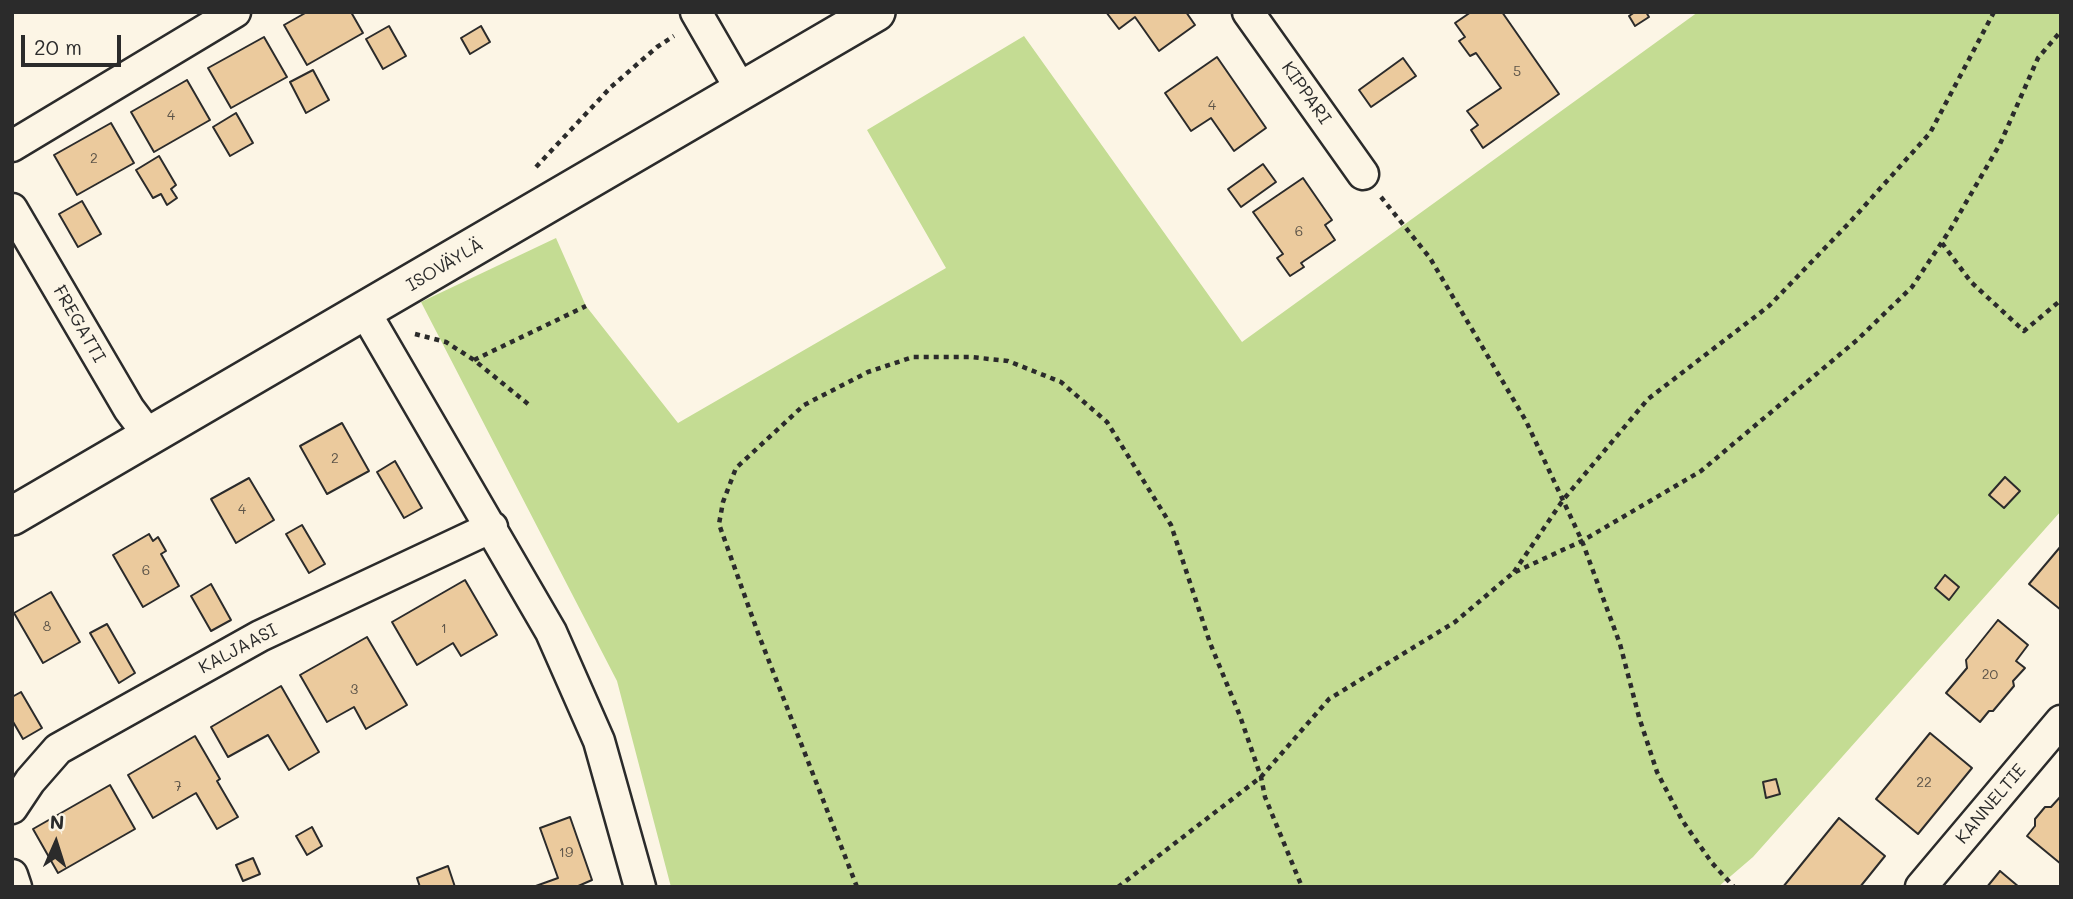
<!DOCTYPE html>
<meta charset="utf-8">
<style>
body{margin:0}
#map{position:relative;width:2073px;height:899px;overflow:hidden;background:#fcf5e5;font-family:Mali,sans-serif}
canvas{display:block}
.frame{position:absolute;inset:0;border:14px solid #2b2b2b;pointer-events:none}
.north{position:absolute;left:21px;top:808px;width:70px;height:70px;-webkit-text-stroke:5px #fcf5e5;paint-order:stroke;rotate:3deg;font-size:19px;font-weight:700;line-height:28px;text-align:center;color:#2b2b2b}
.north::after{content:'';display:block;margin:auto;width:24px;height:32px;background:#2b2b2b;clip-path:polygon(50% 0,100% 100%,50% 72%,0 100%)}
.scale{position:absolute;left:21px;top:35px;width:100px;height:32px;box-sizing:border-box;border:4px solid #2b2b2b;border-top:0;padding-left:9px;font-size:21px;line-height:24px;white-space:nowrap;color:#2b2b2b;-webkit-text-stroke:5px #fcf5e5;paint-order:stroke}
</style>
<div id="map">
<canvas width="2073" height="899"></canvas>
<div class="frame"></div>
<div class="north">N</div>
<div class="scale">20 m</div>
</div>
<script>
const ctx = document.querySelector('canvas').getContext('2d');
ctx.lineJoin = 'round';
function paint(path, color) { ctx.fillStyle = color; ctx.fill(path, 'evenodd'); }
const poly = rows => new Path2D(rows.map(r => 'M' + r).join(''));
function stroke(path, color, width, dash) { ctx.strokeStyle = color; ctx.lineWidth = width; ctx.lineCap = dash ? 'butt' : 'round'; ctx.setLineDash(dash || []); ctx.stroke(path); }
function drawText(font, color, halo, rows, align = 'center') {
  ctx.font = font + ' Mali,sans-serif'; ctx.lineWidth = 5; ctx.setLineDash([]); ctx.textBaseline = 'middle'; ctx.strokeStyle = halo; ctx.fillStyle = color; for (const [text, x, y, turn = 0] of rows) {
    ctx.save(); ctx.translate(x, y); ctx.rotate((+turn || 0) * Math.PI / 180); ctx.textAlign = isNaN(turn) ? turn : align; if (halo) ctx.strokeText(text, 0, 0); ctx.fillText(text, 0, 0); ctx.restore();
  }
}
const green = poly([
 [1698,12,2061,12,2061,511,1753,857,1718,887,671,887,617,681,421,302,556,238,586,306,678,423,946,268,867,130,1024,36,1242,342]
]);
const building = poly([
 [307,12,351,12,363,33,307,65,284,25,307,12],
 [1106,12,1186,12,1195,25,1159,51,1135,17,1119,29,1106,12],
 [1471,12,1502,12,1559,94,1483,148,1471,130,1478,125,1467,111,1501,88,1476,53,1470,56,1459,41,1465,37,1455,23,1471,12],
 [1635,12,1646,12,1649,17,1635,26,1629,16,1635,12],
 [389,26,406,56,383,69,366,39,389,26],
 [481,26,490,42,470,54,461,38,481,26],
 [264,37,287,77,231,108,208,68,264,37],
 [1217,57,1266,128,1234,151,1211,118,1191,131,1165,93,1217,57],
 [1403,58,1416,76,1371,107,1359,90,1403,58],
 [313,70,329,100,306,113,290,82,313,70],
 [187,80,210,120,154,152,131,112,187,80],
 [236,113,253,143,230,156,213,127,236,113],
 [111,123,134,163,77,195,54,155,111,123],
 [159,156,176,185,171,189,177,198,167,205,161,194,153,198,136,170,159,156],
 [1263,164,1276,182,1241,207,1228,189,1263,164],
 [1303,178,1332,220,1325,225,1335,240,1301,263,1304,267,1290,276,1277,258,1283,254,1253,212,1303,178],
 [82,201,101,234,78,247,59,214,82,201],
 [342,423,369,471,327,494,300,446,342,423],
 [395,461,422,508,404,518,377,472,395,461],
 [2005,477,2020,491,2004,508,1989,495,2005,477],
 [249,478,274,520,236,543,211,499,249,478],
 [302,525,325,564,309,573,286,534,302,525],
 [149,534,153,541,158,537,166,551,161,554,179,586,143,607,113,555,149,534],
 [2061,546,2061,610,2029,584,2061,546],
 [1945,575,1959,587,1949,600,1935,588,1945,575],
 [465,580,497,635,461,656,453,643,417,665,392,622,465,580],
 [211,584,231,620,211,631,191,596,211,584],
 [51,592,80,642,43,663,14,613,51,592],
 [1998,620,2028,645,2016,661,2025,668,2013,681,2014,686,1993,711,1989,711,1980,722,1946,693,1967,668,1966,660,1998,620],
 [107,624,135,673,119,683,90,633,107,624],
 [367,637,407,705,366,729,354,707,327,722,300,675,367,637],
 [281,686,319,752,289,770,268,735,228,757,211,727,281,686],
 [21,692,42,728,23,739,12,720,12,697,21,692],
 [1930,733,1972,768,1918,834,1876,799,1930,733],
 [195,736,220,779,217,781,238,817,217,829,196,793,153,818,128,775,195,736],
 [1776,779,1780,794,1766,798,1763,782,1776,779],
 [110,785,135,829,58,873,33,829,110,785],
 [2061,796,2061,864,2027,836,2035,826,2035,819,2045,807,2051,807,2061,796],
 [570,817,592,880,576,887,533,887,558,878,540,828,570,817],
 [1839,818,1885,856,1860,887,1783,887,1839,818],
 [312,827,322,846,307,855,296,836,312,827],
 [253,858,260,874,243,881,236,865,253,858],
 [448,866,455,887,420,887,417,878,448,866],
 [2000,871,2019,887,1987,887,2000,871]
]);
const path = poly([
 [536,167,611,87,657,47,674,36],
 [1381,197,1430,258,1526,421,1582,541,1620,644,1639,717,1657,772,1682,820,1712,863,1734,887],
 [1942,243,1971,282,2024,331,2061,300],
 [415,334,446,342,474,360,528,404],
 [474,360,586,306],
 [1514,572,1563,500,1648,399,1769,306,1850,222,1930,133,1994,12],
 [857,887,758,633,719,524,723,502,736,468,804,405,868,372,913,357,971,357,1008,361,1061,382,1107,422,1171,525,1210,643,1240,716,1261,777,1265,797,1302,887],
 [1118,887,1261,777,1329,699,1455,622,1513,573,1582,541,1701,471,1857,340,1912,287,1950,230,2000,144,2038,58,2061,31]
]);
const minor = poly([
 [696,12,741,90],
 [1248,12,1363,174],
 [12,146,235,12],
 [12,209,129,409,150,437],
 [365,312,551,632,599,741,640,887],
 [12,808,30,781,58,749,260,636,492,527],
 [12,875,16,887],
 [1921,887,2061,721]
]);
const tertiary = poly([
 [12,516,876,12]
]);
const numberNames = [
 ["5",1517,72],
 ["4",1212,106],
 ["4",171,116],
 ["2",94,159],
 ["6",1299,232],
 ["2",335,459],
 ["4",242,510],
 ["6",146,571],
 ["8",47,627],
 ["1",444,629],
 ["20",1990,675],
 ["3",354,690],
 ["22",1924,783],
 ["7",178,787],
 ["19",566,853]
];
const streetNames = [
 ["KIPPARI",1306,93,55],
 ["ISOVÄYLÄ",445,265,-31],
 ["FREGATTI",79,324,60],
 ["KALJAASI",238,649,-28],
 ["KANNELTIE",1991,804,-50]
];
paint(green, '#c4dc93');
paint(building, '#ebca9d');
stroke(building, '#2b2b2b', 2);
stroke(minor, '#2b2b2b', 35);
stroke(tertiary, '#2b2b2b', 42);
stroke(path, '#2b2b2b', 4.5, [5, 5]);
stroke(minor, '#fcf5e5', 30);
stroke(tertiary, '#fcf5e5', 37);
drawText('14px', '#5b5348', null, numberNames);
drawText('18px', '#2b2b2b', '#fcf5e5', streetNames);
</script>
